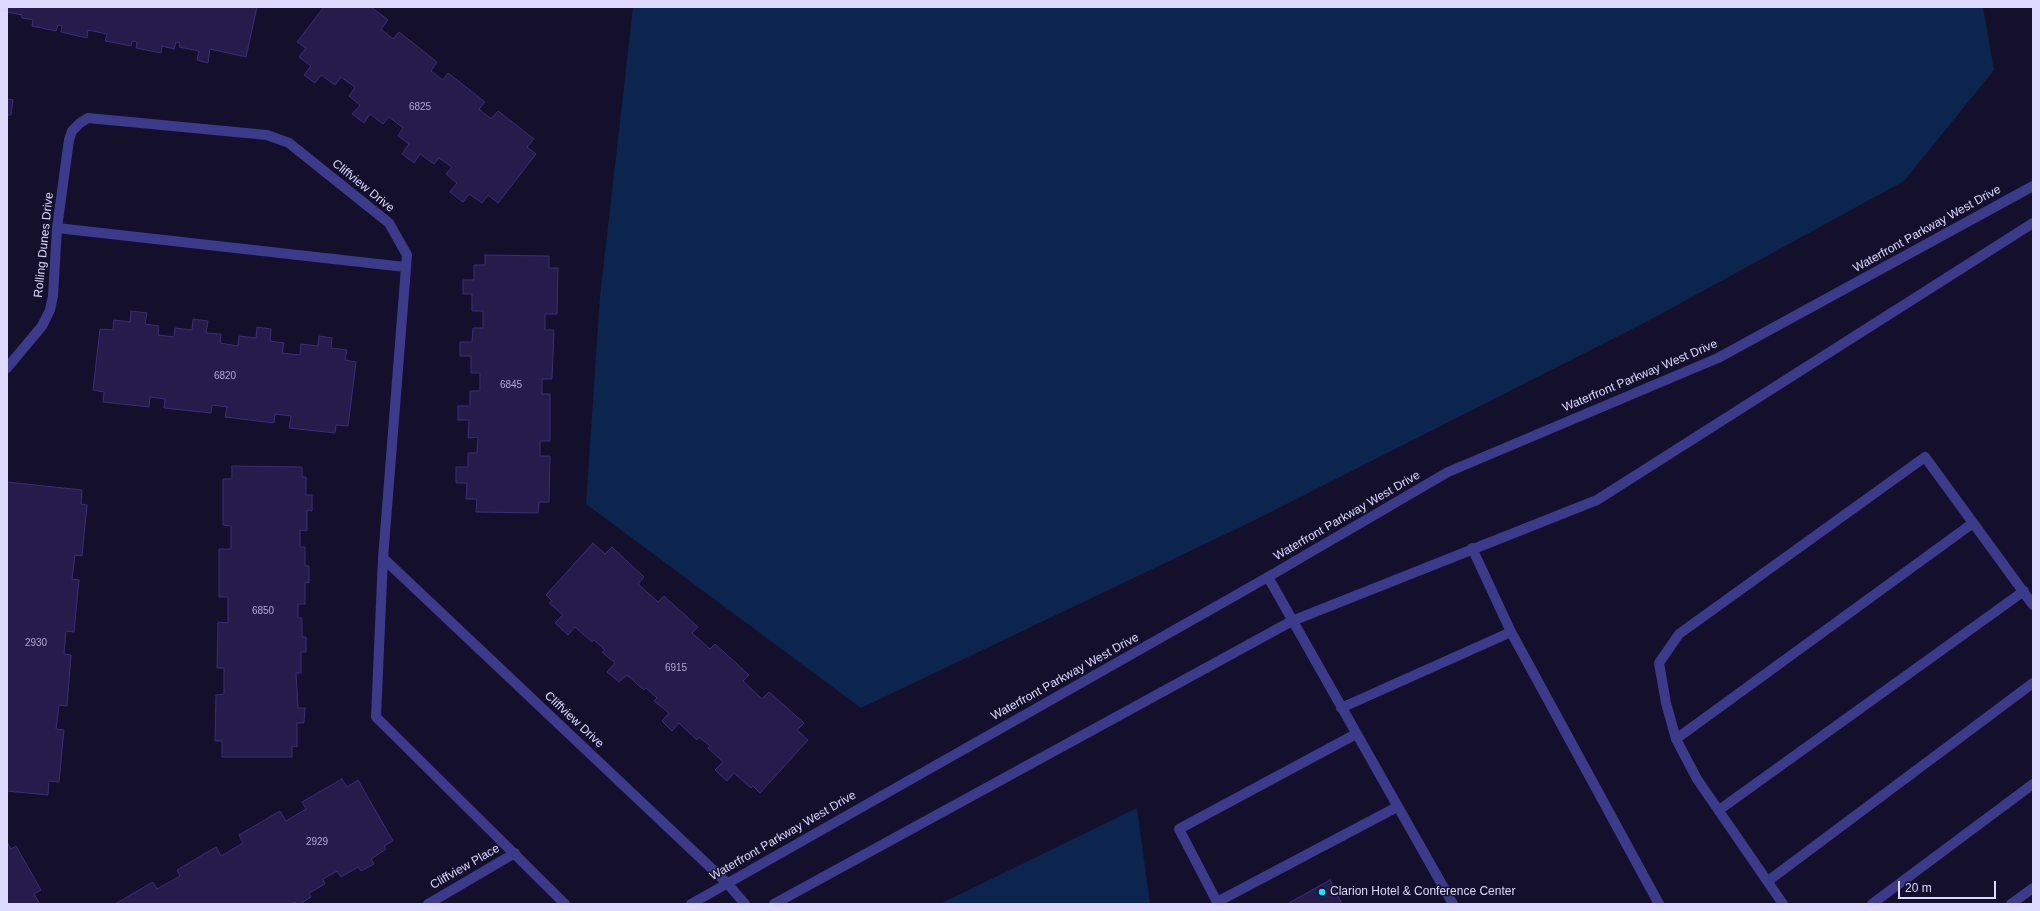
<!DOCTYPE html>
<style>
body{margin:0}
#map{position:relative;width:2040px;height:911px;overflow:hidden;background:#14102b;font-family:Helvetica,sans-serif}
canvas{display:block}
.frame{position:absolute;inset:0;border:8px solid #dedaff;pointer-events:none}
.scale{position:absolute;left:1898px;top:881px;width:98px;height:18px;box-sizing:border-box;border:2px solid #dedaff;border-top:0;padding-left:5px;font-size:12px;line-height:14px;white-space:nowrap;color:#dedaff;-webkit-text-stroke:3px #14102b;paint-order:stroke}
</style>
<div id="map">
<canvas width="2040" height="911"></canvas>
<div class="frame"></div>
<div class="scale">20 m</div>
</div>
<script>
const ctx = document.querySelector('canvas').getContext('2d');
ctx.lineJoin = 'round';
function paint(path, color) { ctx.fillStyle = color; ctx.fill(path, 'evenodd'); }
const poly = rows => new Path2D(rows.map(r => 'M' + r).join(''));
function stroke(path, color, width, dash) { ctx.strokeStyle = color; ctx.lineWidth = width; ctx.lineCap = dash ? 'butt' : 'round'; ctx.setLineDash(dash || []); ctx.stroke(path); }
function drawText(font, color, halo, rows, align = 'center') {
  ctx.font = font + ' Helvetica,sans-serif'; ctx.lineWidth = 3; ctx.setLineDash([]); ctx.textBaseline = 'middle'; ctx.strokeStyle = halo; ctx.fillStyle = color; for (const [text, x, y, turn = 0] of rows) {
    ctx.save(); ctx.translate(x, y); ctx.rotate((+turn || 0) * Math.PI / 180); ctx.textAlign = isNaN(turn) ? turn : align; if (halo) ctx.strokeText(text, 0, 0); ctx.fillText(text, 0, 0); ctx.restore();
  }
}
const water = poly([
 [633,7,1983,7,1994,70,1904,181,1648,321,1251,522,861,708,586,504,600,297],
 [1137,808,1150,904,940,904]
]);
const building = poly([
 [7,7,257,7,246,57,210,49,208,63,197,60,199,51,179,47,180,43,176,42,174,49,162,46,161,53,136,48,137,42,132,41,131,46,105,41,107,34,88,30,87,38,61,32,62,26,58,25,56,31,32,26,33,20,22,18,22,15,7,12,7,7],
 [324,7,371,7,388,20,381,29,393,39,399,32,437,62,431,71,443,80,448,73,485,102,479,109,491,119,498,111,534,139,527,147,536,154,498,203,488,195,482,203,469,194,463,202,450,192,457,183,446,174,452,167,439,158,434,164,420,154,414,163,402,154,409,144,398,136,403,128,389,117,383,124,370,114,364,123,352,114,360,105,349,96,355,87,341,77,335,85,321,75,315,83,304,75,311,66,299,57,306,48,297,42,324,7],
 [7,99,13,100,11,115,7,115,7,99],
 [485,255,549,256,549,268,558,268,557,314,545,314,545,330,554,330,552,379,542,379,542,394,550,394,550,441,540,441,540,456,550,456,549,502,539,502,538,513,476,512,477,499,466,499,467,483,456,483,456,467,468,467,468,453,477,453,478,437,468,438,469,420,458,420,458,406,470,406,470,391,480,391,480,373,471,373,471,356,460,356,460,342,472,342,473,328,483,328,483,311,472,311,472,294,463,294,463,280,474,280,474,265,485,265,485,255],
 [131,311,147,313,145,324,159,326,158,335,174,337,175,328,192,330,193,319,208,321,206,333,221,334,220,343,238,346,239,336,256,338,257,327,271,329,270,341,284,343,282,353,300,355,301,344,318,346,319,336,332,338,331,348,347,350,345,360,356,362,348,426,336,425,335,433,289,428,291,416,275,414,274,423,225,417,227,407,212,405,211,413,164,408,165,399,150,397,149,407,103,402,104,392,93,390,100,329,113,330,114,320,130,322,131,311],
 [232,466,302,467,302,477,306,477,306,495,312,495,312,511,307,510,307,531,300,530,300,547,305,547,305,566,309,566,309,583,305,582,305,604,298,604,298,618,302,618,302,637,306,637,306,652,301,652,301,673,296,673,298,708,305,708,304,723,297,723,297,747,292,746,292,757,222,757,222,741,215,741,216,695,224,694,224,668,217,668,218,622,228,623,228,597,219,597,219,549,231,549,231,526,223,525,223,479,232,479,232,466],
 [7,482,82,490,81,504,87,505,82,556,75,555,72,579,79,580,74,632,66,631,64,654,71,655,67,706,59,705,56,729,64,730,59,782,49,781,48,795,7,791,7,482],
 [593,543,605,554,612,547,644,577,638,584,658,602,664,596,698,627,692,633,710,649,715,644,749,675,743,681,762,699,769,692,804,723,797,730,808,740,760,793,753,786,751,788,734,773,727,781,715,770,723,762,708,748,710,746,699,737,697,740,679,723,672,731,662,721,669,713,654,701,657,698,646,688,644,690,627,675,619,682,607,672,615,663,602,652,605,650,594,640,592,642,575,627,568,635,555,623,563,615,549,603,552,601,546,595,593,543],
 [342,779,347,787,358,780,393,841,384,846,386,849,371,859,374,864,361,871,358,867,341,877,337,871,323,879,325,884,309,893,311,897,300,904,296,904,295,902,291,904,115,904,153,882,157,889,180,876,177,870,216,847,221,856,243,843,239,835,280,811,286,821,306,809,302,802,342,779],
 [7,842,11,849,16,846,41,890,34,894,40,904,7,904,7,842],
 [1330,880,1342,904,1287,904,1330,880]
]);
const service = poly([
 [57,228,405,267],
 [1472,548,1511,632,1659,904],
 [1268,577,1453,904],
 [1341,708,1511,632],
 [1356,734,1179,829,1217,902,1397,807],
 [1676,739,1973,523],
 [1719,810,2024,591],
 [1768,881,2033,683],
 [1783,904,1697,779,1676,739,1666,703,1659,663,1679,634,1925,457,2033,605],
 [1872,904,2033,784],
 [2011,904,2033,888]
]);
const minor = poly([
 [7,368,42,326,50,310,53,296,57,228,69,140,72,131,80,123,88,118,267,135,289,143,389,223,407,255,383,558,376,717,565,904],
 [383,558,727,883,745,904],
 [428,904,515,853],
 [691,904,1268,577,1448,472,1718,358,2033,186],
 [774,904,1292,621,1597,500,2033,223]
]);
const markers = [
 [1322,892,4,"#06e9ff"]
];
const numberNames = [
 ["6825",420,107],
 ["6820",225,376],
 ["6845",511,385],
 ["6850",263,611],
 ["2930",36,643],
 ["6915",676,668],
 ["2929",317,842]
];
const streetNames = [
 ["Cliffview Drive",363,186,39],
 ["Waterfront Parkway West Drive",1927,229,-29],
 ["Rolling Dunes Drive",44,245,-84],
 ["Waterfront Parkway West Drive",1640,376,-23],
 ["Waterfront Parkway West Drive",1347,516,-30],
 ["Waterfront Parkway West Drive",1065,677,-29],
 ["Cliffview Drive",574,720,43],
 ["Waterfront Parkway West Drive",783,836,-30],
 ["Cliffview Place",465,867,-30]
];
const poiNames = [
 ["Clarion Hotel & Conference Center",1330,892]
];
paint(water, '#0b254e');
paint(building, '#251c4c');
stroke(building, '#3b2d79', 1);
stroke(service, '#3c3a8b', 10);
stroke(minor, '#3c3a8b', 10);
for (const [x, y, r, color] of markers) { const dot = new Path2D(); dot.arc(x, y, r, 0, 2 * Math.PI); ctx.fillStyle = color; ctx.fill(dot); stroke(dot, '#14102b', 1.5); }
drawText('10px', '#b0aad2', null, numberNames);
drawText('12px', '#dedaff', '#14102b', streetNames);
drawText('12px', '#dedaff', '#14102b', poiNames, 'left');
</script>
